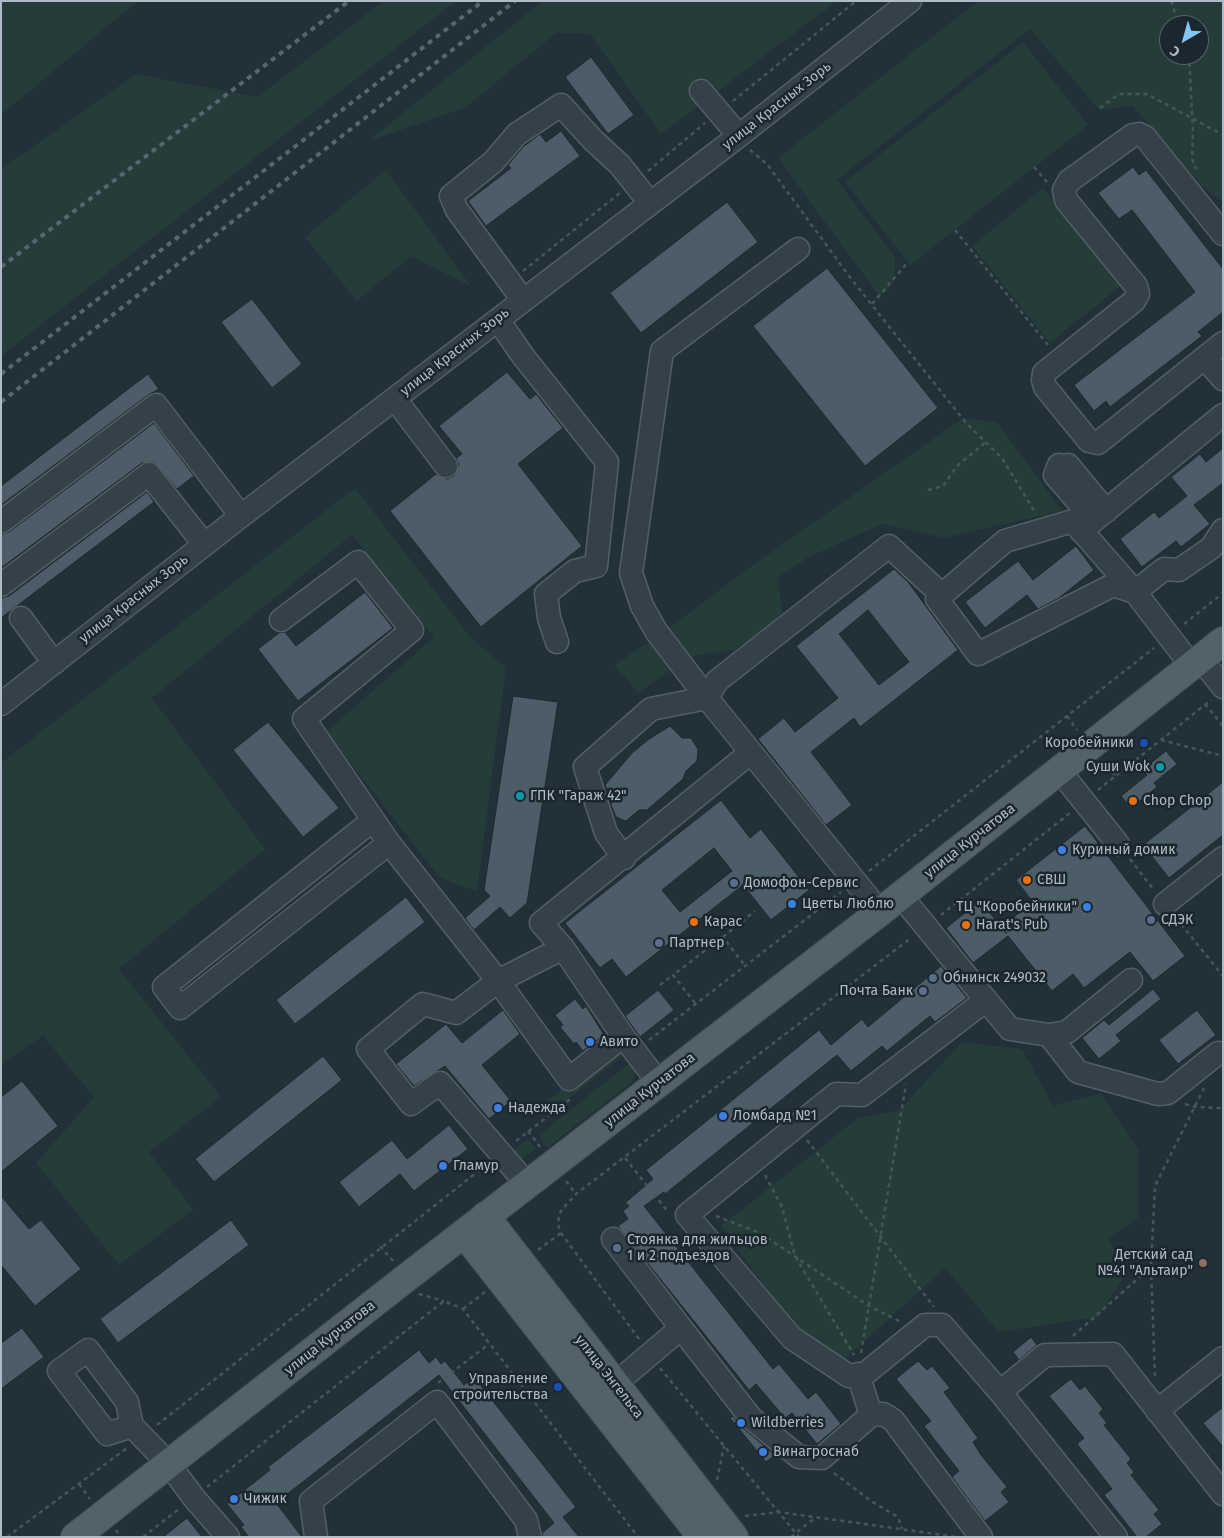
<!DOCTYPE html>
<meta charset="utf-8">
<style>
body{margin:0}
#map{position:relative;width:1224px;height:1538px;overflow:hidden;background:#223039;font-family:"Fira Sans",sans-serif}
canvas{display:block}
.frame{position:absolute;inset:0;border:2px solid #b0bcc5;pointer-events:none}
.north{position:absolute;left:1159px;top:15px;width:50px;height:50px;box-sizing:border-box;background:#1b262e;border:1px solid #57626a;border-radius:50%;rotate:218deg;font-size:14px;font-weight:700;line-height:20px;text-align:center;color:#b0bcc5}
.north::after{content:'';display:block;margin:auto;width:18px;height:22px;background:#86c6f5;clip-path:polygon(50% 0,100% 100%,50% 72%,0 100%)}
</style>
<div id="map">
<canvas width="1224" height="1538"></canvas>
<div class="frame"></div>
<div class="north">С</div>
</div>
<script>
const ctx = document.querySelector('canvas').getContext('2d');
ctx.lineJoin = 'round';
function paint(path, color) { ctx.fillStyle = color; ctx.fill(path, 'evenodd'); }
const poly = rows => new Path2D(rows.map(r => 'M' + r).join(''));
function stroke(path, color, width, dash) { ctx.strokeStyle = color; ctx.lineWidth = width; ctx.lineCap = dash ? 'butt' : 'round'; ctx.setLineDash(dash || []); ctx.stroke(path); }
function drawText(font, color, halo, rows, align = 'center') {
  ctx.font = font + ' "Fira Sans",sans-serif'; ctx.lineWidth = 5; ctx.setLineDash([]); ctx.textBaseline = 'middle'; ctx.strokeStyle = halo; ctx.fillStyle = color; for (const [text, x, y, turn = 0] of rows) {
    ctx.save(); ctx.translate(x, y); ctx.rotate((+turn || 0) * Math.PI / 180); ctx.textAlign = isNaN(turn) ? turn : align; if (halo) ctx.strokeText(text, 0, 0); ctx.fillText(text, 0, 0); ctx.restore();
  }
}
const green = poly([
 [1,1,138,1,1,115],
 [384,1,456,1,1,356,1,169,136,74,257,97],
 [543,1,837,1,661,134,590,34,556,33,465,108,368,141],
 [978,1,1223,1,1223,203,1201,185,1132,105,1100,111,1030,29,837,180,895,257,894,283,880,297,778,158],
 [1169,25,1199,25,1199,55,1169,55],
 [1023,42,1088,125,910,265,845,182],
 [386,170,471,286,411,256,357,301,306,239,308,234],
 [1043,188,1122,285,1050,343,972,246],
 [963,418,997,422,1062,511,944,538,882,524,809,557,778,577,783,620,734,650,689,657,638,693,615,665,680,620,747,569],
 [355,488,471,638,506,667,477,891,440,878,326,732,434,637,352,535,152,698,265,849,119,969,221,1097,149,1152,193,1210,119,1265,36,1163,94,1097,43,1036,1,1064,1,763],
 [962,1042,1022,1049,1053,1106,1101,1093,1138,1150,1138,1218,1108,1239,1126,1274,1098,1317,999,1332,945,1268,845,1359,795,1329,721,1226,858,1118,898,1111],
 [620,1044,628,1052,552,1112,547,1101],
 [633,1060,636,1071,633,1081,547,1148,539,1135],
 [528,1139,536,1148,520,1160,513,1151]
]);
const building = poly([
 [591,57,634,115,608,134,565,77,591,57],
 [561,131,580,156,486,226,468,201,511,168,508,165,523,147,540,134,546,142,561,131],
 [1133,167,1139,175,1146,170,1223,269,1223,312,1198,332,1202,336,1110,407,1106,401,1094,411,1074,385,1195,292,1132,210,1119,219,1098,193,1133,167],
 [727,202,758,242,641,333,610,293,727,202],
 [827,268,938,408,865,466,753,326,827,268],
 [252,299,302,364,272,388,221,322,252,299],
 [507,372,530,399,536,394,563,428,518,464,582,546,481,627,390,511,436,474,447,479,454,476,459,465,456,458,462,454,439,426,507,372],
 [148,374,159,389,148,395,1,505,1,486,148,374],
 [154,423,194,476,177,489,154,462,142,463,1,568,1,535,9,532,154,423],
 [1223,448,1223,483,1194,505,1210,524,1181,547,1176,541,1142,567,1120,539,1154,512,1159,518,1187,496,1171,477,1200,454,1206,462,1223,448],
 [147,492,154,502,1,618,1,598,9,596,147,492],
 [1076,546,1094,570,1059,598,1038,609,1027,595,985,628,965,602,1018,561,1033,580,1076,546],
 [894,569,908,582,958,650,860,727,854,718,811,752,852,805,826,825,758,739,784,718,795,732,838,698,796,646,894,569],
 [868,610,909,662,879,685,839,634,868,610],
 [365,592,393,628,298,701,258,649,279,633,285,632,296,646,365,592],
 [513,696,558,702,527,903,510,918,500,907,474,930,465,918,490,896,484,890,513,696],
 [268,722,339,808,303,837,233,750,268,722],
 [670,726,682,738,691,738,698,749,697,761,686,771,683,779,647,810,639,810,626,821,616,817,611,805,613,799,605,785,632,753,649,739,670,726],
 [1166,751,1177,764,1154,783,1157,787,1131,808,1121,796,1147,775,1142,770,1166,751],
 [1223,782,1223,835,1169,878,1143,845,1223,782],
 [721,800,750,838,761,829,809,890,771,920,743,885,626,977,612,959,600,968,565,923,721,800],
 [714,848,732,871,680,912,662,890,714,848],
 [1085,826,1185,956,1153,981,1130,952,1084,988,1073,974,1052,991,1008,936,973,963,946,928,980,901,1007,934,1001,927,1033,902,1016,880,1085,826],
 [406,897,425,922,295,1024,276,1000,406,897],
 [941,966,967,998,935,1022,930,1016,887,1051,882,1046,851,1071,837,1055,665,1194,664,1192,644,1206,773,1369,779,1364,808,1399,816,1392,841,1424,817,1444,792,1413,785,1418,756,1384,749,1390,618,1226,628,1219,623,1211,629,1206,625,1203,653,1179,646,1170,819,1030,831,1045,862,1019,868,1027,941,966],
 [1153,989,1161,999,1116,1035,1121,1041,1099,1059,1082,1038,1104,1020,1109,1025,1153,989],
 [658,990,674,1010,640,1037,625,1016,658,990],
 [575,999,583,1009,586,1006,604,1035,583,1051,576,1042,574,1044,560,1027,563,1025,555,1015,575,999],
 [503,1010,520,1034,482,1065,511,1101,489,1119,445,1066,414,1086,396,1064,446,1024,462,1043,503,1010],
 [1197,1010,1216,1035,1178,1064,1159,1040,1197,1010],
 [323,1056,342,1080,214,1182,195,1159,323,1056],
 [22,1081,58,1126,1,1172,1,1097,22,1081],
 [449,1125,468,1149,414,1191,400,1174,359,1207,339,1182,392,1140,407,1159,449,1125],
 [1,1196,29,1229,41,1220,81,1269,35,1306,1,1265,1,1196],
 [231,1220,249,1245,118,1343,100,1319,231,1220],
 [22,1328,44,1357,1,1389,1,1343,22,1328],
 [1031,1337,1037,1345,1019,1360,1013,1352,1031,1337],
 [419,1350,429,1363,436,1357,441,1364,445,1361,464,1385,474,1377,576,1507,563,1517,579,1537,543,1537,542,1533,554,1523,439,1375,276,1503,302,1537,249,1537,241,1527,244,1525,227,1504,270,1470,268,1467,419,1350],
 [918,1361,927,1370,932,1366,950,1388,944,1392,978,1438,973,1442,981,1455,1007,1487,1001,1492,1009,1502,985,1521,952,1477,959,1471,924,1426,931,1421,896,1379,918,1361],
 [1071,1379,1080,1390,1085,1386,1103,1409,1099,1413,1107,1423,1104,1425,1131,1459,1127,1463,1134,1472,1131,1475,1159,1510,1154,1514,1162,1524,1146,1537,1137,1537,1104,1495,1112,1489,1077,1444,1084,1438,1049,1396,1071,1379],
 [1223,1407,1223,1447,1203,1423,1223,1407],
 [733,1416,743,1428,775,1455,766,1462,730,1418,733,1416],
 [187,1518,202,1537,163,1537,187,1518]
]);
const path = poly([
 [1171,1,1179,25],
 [1189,55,1193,131,1192,159,1196,169],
 [733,101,856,1],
 [1100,108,1119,94,1147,94,1223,135],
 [750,150,767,164,852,280,966,423,1002,458,1036,514],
 [1034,167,1047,182],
 [648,171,705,123],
 [955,230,1048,345],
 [523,271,620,193],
 [872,304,908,262],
 [928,490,943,486,957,466,986,442],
 [1184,624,1223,593],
 [1205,704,1223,726],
 [1067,716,1077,730],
 [1161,740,1223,756],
 [1102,761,1115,775],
 [1098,790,1211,700],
 [1130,859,1154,890],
 [869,871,1154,648],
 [941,915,1070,813],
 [1176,918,1223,976],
 [723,937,755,911],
 [660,985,673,975],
 [695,1003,673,975,723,937,745,966],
 [649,1040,841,892],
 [1185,1104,1195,1107,1223,1108],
 [528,1131,541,1148],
 [807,1140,934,1307],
 [516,1141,573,1097],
 [625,1158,649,1188],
 [765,1175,782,1207,795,1256,854,1355],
 [566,1181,576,1194],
 [654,1194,669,1213],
 [716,1216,760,1233,869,1306,901,1322],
 [380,1246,394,1262],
 [538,1250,561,1233],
 [419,1294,444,1301],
 [463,1309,485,1292],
 [1073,1336,1151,1267],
 [639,1339,561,1233,558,1225,559,1214,565,1206,576,1194,911,938],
 [861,1353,906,1084],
 [660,1368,799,1537],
 [1155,1376,1151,1267,1155,1186,1204,1088],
 [438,1383,489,1344],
 [157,1425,486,1165],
 [834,1473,871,1501,898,1517,902,1529],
 [717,1480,724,1446],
 [79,1484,90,1499],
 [207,1487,444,1301,463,1309,638,1537],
 [745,1516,779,1512,957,1537],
 [116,1530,121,1537],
 [7,1537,127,1448],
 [143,1537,179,1509],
 [791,1537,816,1517]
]);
const minor = poly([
 [701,91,739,136],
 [1223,234,1145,137,1139,134,1133,135,1069,181,1064,190,1066,200,1136,286,1138,294,1134,301,1044,373,1043,380,1045,387,1089,441,1098,443,1223,343],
 [523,300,457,210,451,196,493,162,517,134,561,105,593,140,620,165,650,203],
 [498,320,523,356,607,462,596,566,575,571,546,594,549,618,557,642],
 [1205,358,1223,379],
 [395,399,446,466],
 [1059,465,1055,475,1094,520],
 [1068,465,1106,511],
 [1,522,156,405,241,516],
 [1081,531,1223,415],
 [1,585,149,474,204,544],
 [1135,592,1113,585,978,654,937,599,1005,541,1073,521,1135,592,1191,665],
 [1135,592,1164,569,1179,570,1211,548,1223,530],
 [21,618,54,663],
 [281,620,358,562,412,630,304,719,389,843,498,981,456,1013,423,1004,368,1049,411,1104,440,1083,527,1184],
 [1200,658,1223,687],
 [1,704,241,516,736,138,910,1],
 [1059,770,1118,844],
 [373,820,164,987,180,1008,389,843],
 [624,858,606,833,585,767,651,709,707,698,656,631,642,606,631,573,662,351,798,249],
 [901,896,986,1000],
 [1165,904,1223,858],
 [880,912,707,698,717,681,889,546,942,595],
 [563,948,498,981,569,1079,623,1036],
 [1049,1035,1078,1072,1158,1094,1168,1093,1218,1053],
 [659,1083,623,1036,563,948,541,923,750,753],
 [613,1239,681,1328],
 [858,1374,871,1415],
 [615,1384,681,1328,751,1418,799,1457,822,1458,871,1415,883,1414,893,1420,981,1537],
 [1000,1392,942,1325,925,1325,866,1373,849,1376,792,1338,687,1215,836,1094,862,1095,986,1000,1010,1029,1049,1035,1067,1032,1131,980],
 [1157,1411,1223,1358],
 [132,1426,107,1434,59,1371,88,1350,127,1402,132,1426,169,1464,194,1498,228,1537],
 [316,1537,311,1501,437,1402,526,1520,530,1537],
 [1116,1537,1000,1392,1045,1355,1113,1354,1223,1494]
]);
const major = poly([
 [485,1216,734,1537],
 [464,1233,702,1537],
 [75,1537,406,1278,880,912,1223,641]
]);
const rail = poly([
 [1,267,349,1],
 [1,374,483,1],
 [1,402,515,1]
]);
const markers = [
 [1144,743,5,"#1a4fb4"],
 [1160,767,5,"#0f9aa8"],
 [520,796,5,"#0f9aa8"],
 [1133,801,5,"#e8710a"],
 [1062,850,5,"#3f7fe0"],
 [1027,880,5,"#e8710a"],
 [734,883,5,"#5c6f8a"],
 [792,904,5,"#3f7fe0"],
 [1087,907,5,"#3f7fe0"],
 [1151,920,5,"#5c6f8a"],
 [694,922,5,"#e8710a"],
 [966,925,5,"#e8710a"],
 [659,943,5,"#5c6f8a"],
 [933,978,5,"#5c6f8a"],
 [923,991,5,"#5c6f8a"],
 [590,1042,5,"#3f7fe0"],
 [498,1108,5,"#3f7fe0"],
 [723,1116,5,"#3f7fe0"],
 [443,1166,5,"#3f7fe0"],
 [617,1248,5,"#5c6f8a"],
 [1203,1263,5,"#8d6e63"],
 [558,1387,5,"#1a4fb4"],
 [741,1423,5,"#3f7fe0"],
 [763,1452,5,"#3f7fe0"],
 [234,1499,5,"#3f7fe0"]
];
const streetNames = [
 ["улица Красных Зорь",777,106,-38],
 ["улица Красных Зорь",455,352,-38],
 ["улица Красных Зорь",134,599,-38],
 ["улица Курчатова",970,841,-38],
 ["улица Курчатова",650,1090,-38],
 ["улица Курчатова",330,1338,-38],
 ["улица Энгельса",609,1377,52]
];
const poiNames = [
 ["Коробейники",1134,743,"right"],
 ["Суши Wok",1150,767,"right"],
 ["ГПК \"Гараж 42\"",530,796],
 ["Chop Chop",1143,801],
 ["Куриный домик",1072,850],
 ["СВШ",1037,880],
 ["Домофон-Сервис",744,883],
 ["Цветы Люблю",802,904],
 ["ТЦ \"Коробейники\"",1077,907,"right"],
 ["СДЭК",1161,920],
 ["Карас",704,922],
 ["Harat's Pub",976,925],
 ["Партнер",669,943],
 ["Обнинск 249032",943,978],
 ["Почта Банк",913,991,"right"],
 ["Авито",600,1042],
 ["Надежда",508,1108],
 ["Ломбард №1",733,1116],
 ["Гламур",453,1166],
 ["Стоянка для жильцов",627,1240],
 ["1 и 2 подъездов",627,1256],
 ["Детский сад",1193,1255,"right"],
 ["№41 \"Альтаир\"",1193,1271,"right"],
 ["Управление",548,1379,"right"],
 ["строительства",548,1395,"right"],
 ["Wildberries",751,1423],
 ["Винагроснаб",773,1452],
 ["Чижик",244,1499]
];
paint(green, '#253c39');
paint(building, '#4d5d67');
stroke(building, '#1d2830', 1);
stroke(minor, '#535f67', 25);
stroke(major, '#424d55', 30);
stroke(path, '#435857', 2.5, [4, 4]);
stroke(minor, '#354149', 22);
stroke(major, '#536169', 28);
stroke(rail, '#576670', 4, [5, 5]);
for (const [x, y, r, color] of markers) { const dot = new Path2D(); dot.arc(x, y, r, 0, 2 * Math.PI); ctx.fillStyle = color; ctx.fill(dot); stroke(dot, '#1b262e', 2); }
drawText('14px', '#b0bcc5', '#1b262e', streetNames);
drawText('14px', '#b0bcc5', '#1b262e', poiNames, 'left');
</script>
